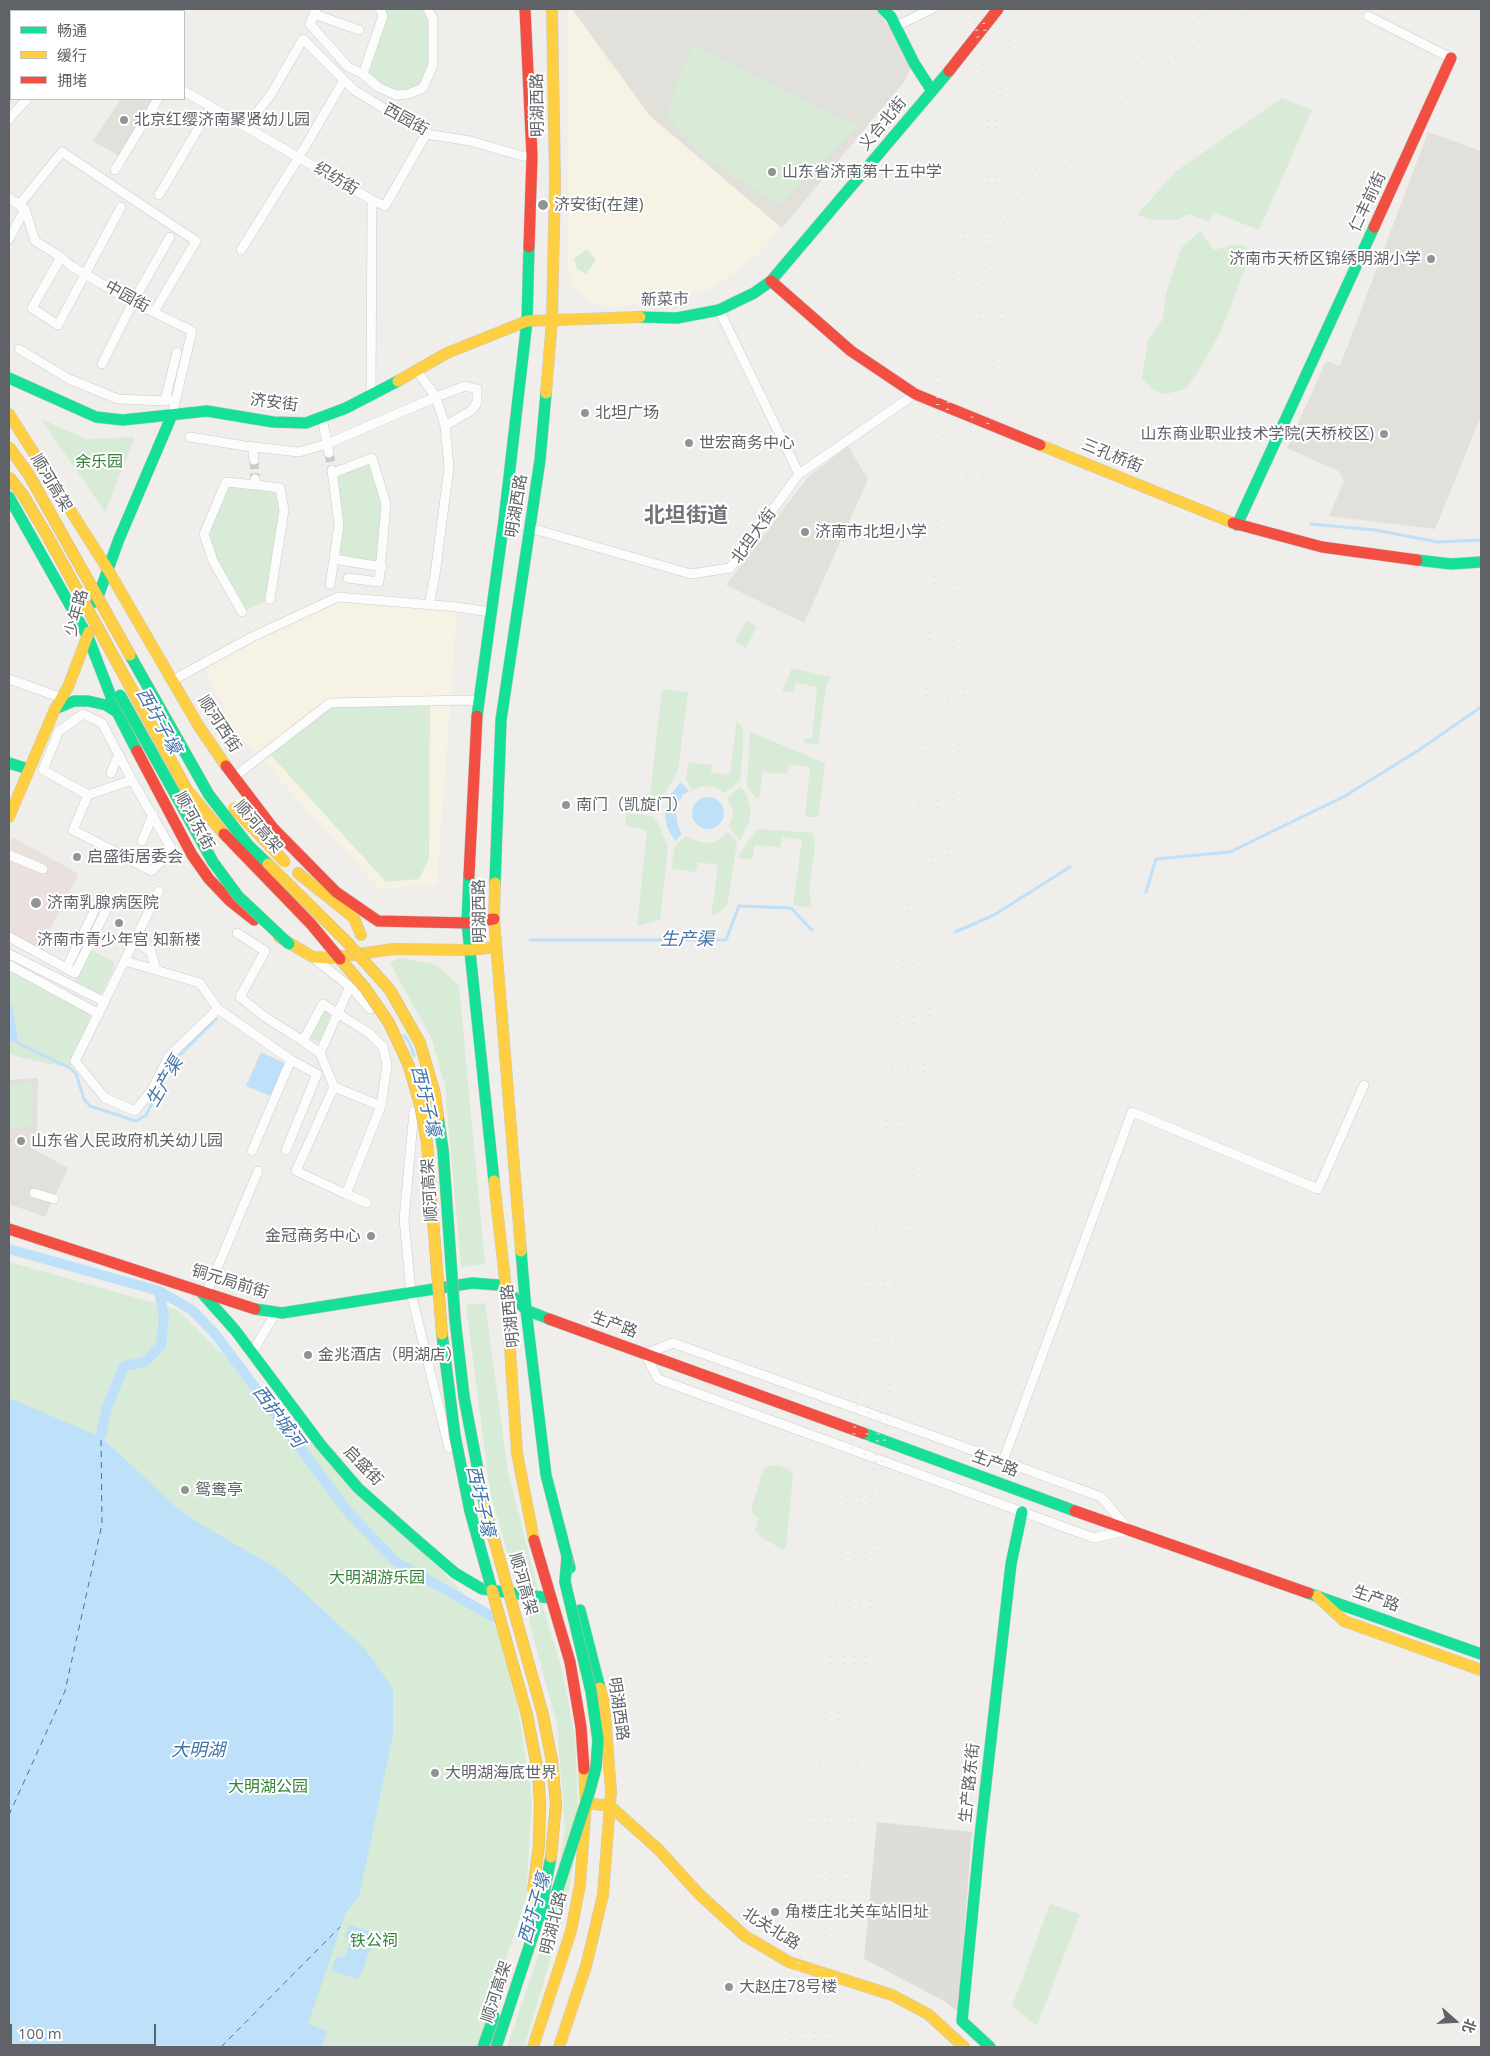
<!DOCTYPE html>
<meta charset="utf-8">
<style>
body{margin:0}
#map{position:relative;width:1490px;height:2056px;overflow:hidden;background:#efeeea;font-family:"Open Sans","Noto Sans SC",sans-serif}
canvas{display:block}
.frame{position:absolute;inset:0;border:10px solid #5f6368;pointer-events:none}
.legend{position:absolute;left:10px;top:10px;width:175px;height:90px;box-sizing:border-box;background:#fff;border:1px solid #bfc1c3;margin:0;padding:6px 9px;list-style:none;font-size:15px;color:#5f6368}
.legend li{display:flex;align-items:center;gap:10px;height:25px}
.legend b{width:25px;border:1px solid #bfc1c3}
.north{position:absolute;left:1430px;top:1996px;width:50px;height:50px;-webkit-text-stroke:4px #fff;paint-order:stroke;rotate:109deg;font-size:14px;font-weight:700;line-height:20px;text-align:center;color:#5f6368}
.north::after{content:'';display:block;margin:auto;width:18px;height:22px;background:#5f6368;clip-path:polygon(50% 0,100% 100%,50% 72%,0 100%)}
.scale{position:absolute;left:10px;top:2024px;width:146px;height:22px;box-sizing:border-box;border:2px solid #5f6368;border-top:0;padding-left:6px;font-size:15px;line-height:18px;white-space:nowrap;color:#5f6368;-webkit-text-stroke:4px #fff;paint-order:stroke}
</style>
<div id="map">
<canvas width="1490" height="2056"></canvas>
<div class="frame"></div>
<ul class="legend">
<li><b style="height:6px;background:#16e098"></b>畅通</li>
<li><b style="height:6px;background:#ffcf43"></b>缓行</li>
<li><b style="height:6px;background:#f24e42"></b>拥堵</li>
</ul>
<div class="north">北</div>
<div class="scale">100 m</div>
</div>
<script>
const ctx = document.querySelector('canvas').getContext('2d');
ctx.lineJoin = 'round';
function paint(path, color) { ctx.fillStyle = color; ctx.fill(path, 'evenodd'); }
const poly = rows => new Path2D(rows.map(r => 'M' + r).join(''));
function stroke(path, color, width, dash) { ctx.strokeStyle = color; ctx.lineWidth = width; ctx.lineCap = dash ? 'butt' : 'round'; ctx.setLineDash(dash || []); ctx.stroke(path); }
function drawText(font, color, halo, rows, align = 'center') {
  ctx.font = font + ' "Open Sans","Noto Sans SC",sans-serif'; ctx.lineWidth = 4; ctx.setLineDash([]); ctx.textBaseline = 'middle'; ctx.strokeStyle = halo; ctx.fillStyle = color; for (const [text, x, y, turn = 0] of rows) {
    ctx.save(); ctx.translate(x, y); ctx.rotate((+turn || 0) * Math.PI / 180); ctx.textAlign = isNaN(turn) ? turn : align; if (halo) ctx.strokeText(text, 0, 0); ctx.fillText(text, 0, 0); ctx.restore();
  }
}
const commercial = poly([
 [568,9,572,9,650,116,782,228,759,253,711,289,614,308,592,303,578,292,568,274],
 [338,597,457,607,437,884,380,889,231,726,203,663]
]);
const industrial = poly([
 [877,1822,972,1832,958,2012,944,2001,864,1959]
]);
const education = poly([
 [9,9,161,9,159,11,11,11,11,23,9,22],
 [572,9,876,9,914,63,904,82,782,228,650,116],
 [121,99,154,99,119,156,93,141],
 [1428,132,1481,151,1481,416,1435,529,1329,516,1344,481,1338,471,1287,448,1326,361,1340,366],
 [848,446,868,479,804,623,726,585,807,478],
 [38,1078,37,1133,31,1148,68,1168,45,1217,9,1204,9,1080]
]);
const medical = poly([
 [12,837,79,874,39,950,9,932,9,848]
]);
const green = poly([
 [380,9,428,9,433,65,423,88,396,95,363,74],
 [693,45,834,115,858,126,779,205,704,156,666,115,676,95,672,93],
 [1282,98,1312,110,1259,230,1213,212,1210,222,1189,214,1178,220,1153,220,1137,215,1175,172],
 [1200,231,1214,250,1232,245,1246,246,1249,259,1220,333,1202,365,1186,389,1166,394,1155,391,1142,379,1148,340,1163,319,1166,294,1181,248],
 [587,249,596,260,586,274,577,269,574,259],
 [41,419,86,439,135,437,105,512],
 [372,458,386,504,382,567,334,559,339,525,334,477],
 [226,482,280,488,284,510,270,599,242,612,204,534],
 [746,621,757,626,746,648,735,642],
 [792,668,830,677,826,687,818,745,804,743,804,739,812,737,817,687,796,683,794,692,782,691],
 [662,689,688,692,678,770,667,790,653,805,629,802,630,794,650,795],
 [430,701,429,859,419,879,386,882,267,751,330,703],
 [737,720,743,729,743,750,740,781,724,793,715,787,703,786,692,790,686,780,688,762,712,765,711,773,730,774],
 [750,732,825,763,818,817,805,817,810,767,789,764,787,774,763,772,759,799,756,798,747,786],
 [740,787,746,794,750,806,750,820,740,841,729,827,733,816,732,807,727,798],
 [626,813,652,816,658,823,668,847,660,920,637,926,647,830,626,826],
 [757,829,813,833,815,845,809,892,812,908,793,905,802,840,782,837,780,847,755,845,752,859,737,858],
 [728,832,737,843,727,906,711,917,718,865,698,862,696,872,671,869,675,846,685,836,701,842,710,843,718,840],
 [91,950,114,962,114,968,101,995,75,981],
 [399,958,437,965,459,986,485,1264,461,1267,445,1086,432,1039,390,963],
 [9,971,91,1015,70,1068,19,1057,9,1053],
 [325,1010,330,1013,324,1038,319,1042,310,1038,311,1031],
 [32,1083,31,1125,9,1129,9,1084],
 [9,1262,176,1309,365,1491,496,1627,517,1703,532,1798,526,1898,477,2047,9,2047],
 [485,1303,508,1471,538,1590,517,1585,490,1492,466,1305],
 [775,1465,790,1469,793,1476,786,1547,783,1550,761,1537,755,1530,758,1518,751,1511,763,1470,767,1467],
 [524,1601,542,1604,561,1666,575,1737,579,1830,567,1903,529,2031,524,2047,507,2047,544,1939,565,1830,557,1725],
 [1050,1904,1080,1914,1037,2026,1012,2006]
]);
const water = poly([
 [681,782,689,791,683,794,679,802,676,814,678,826,682,834,675,841,667,827,665,813,669,796],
 '692 813a16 16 0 1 1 32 0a16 16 0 1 1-32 0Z',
 [9,1001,13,1009,18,1041,17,1043,9,1041],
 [261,1052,286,1064,273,1097,246,1086],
 [9,1398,101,1437,175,1506,197,1522,278,1569,365,1649,393,1688,393,1735,359,1897,346,1912,308,2024,327,2031,322,2047,9,2047],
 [349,1925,371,1932,374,1938,361,1975,357,1979,331,1970,337,1956,344,1958,351,1939,344,1937]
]);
const stream = poly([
 [1311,524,1375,530,1438,542,1481,540],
 [1146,892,1156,859,1230,852,1345,796,1419,750,1481,707],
 [955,932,994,915,1070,867],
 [530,940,726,940,739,906,791,908,812,930],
 [404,1035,410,1044,414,1056],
 [18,1043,70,1068,76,1074,84,1099,90,1106,136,1121,146,1115,174,1061,216,1019]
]);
const canal = poly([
 [9,1249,159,1291,192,1310,216,1335,348,1512,395,1561,502,1622],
 [101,1435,107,1407,124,1366,145,1362,161,1345,164,1317,159,1291]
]);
const ferry = poly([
 [9,1815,65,1691,102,1524,101,1435],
 [221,2047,340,1927]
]);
const streetTunnel = poly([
 [329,453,332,470],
 [254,460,255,479]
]);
const street = poly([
 [316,9,310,24,348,67,363,74,378,87,396,95,408,94,423,88,433,65,433,19,428,9],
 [163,11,167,9],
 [314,14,359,30],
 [1368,16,1451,58],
 [9,22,11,23],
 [896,26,932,9],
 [363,74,383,16,380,9],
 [9,79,11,76],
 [184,91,372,200,371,395],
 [9,119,27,99],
 [246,126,270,96,303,39,354,90,426,134,470,141,522,156,532,156],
 [115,170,158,99],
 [159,195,211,107],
 [9,198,25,209,35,241,61,257,71,266,133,302,192,331,172,415],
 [372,200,385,206,426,134],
 [19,205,62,152,196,241,154,312],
 [9,239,25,209],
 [241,250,299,157,344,80],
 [61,257,32,308,58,325,121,207],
 [719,310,799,474],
 [19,349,69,379,118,399,165,401],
 [102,364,133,302,170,237],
 [417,371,436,397,465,386,477,389,477,402,472,410,445,426],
 [170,400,165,401,177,352],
 [322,418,329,453],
 [190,437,245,446,299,452,327,444,436,397,445,426,449,467,435,575,429,605],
 [253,447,254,460],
 [332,470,339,525,334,559,382,567],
 [333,473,372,458,386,504,379,582,348,578],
 [256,485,280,488,284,510,270,599],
 [530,528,691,574,730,568,799,474,915,394],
 [330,584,334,559],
 [242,612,213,561,204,534,226,482,256,485,255,479],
 [9,679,62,698],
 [173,680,252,637,338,597,457,607,490,612],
 [111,773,119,754],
 [234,777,330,703,467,700,478,701],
 [132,780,172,850,152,871,73,830,88,795,132,780],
 [88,795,43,770,59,731,83,714,102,723,132,780],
 [142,841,153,815],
 [9,855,43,869],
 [237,933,265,951,240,997,265,1017,303,1041,323,1004,369,1033,383,1047,387,1065,381,1106,346,1194,367,1203],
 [9,937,75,973,111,900],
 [134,940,151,952,156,970],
 [9,954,105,1002],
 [315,959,354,990,370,1009],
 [125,961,200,983,218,1009,169,1056,152,1090,135,1111,105,1098,75,1061,159,891],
 [9,965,99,1014],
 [66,969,101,897],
 [350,986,320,1053,334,1087,381,1106],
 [218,1009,291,1060,252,1151],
 [303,1041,320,1053],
 [334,1087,296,1171,346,1194],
 [414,1111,404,1219,411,1293,449,1448],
 [286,1150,317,1074,291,1060],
 [34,1193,54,1199],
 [207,1292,258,1171],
 [673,1343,1003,1461,1101,1497,1129,1530,1094,1538,658,1379,645,1354,673,1343],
 [252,1353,276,1312],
 [1003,1461,1132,1112,1318,1189,1364,1085]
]);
const fast = poly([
 [883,9,891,17,914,63,932,91],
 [640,317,677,318,719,310,754,293,771,281,949,71],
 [9,378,96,417,123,420,207,411,273,422,306,423,346,408,398,381],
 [9,497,88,637,117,712,137,751],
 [1237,525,1374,227],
 [1417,560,1451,564,1481,562],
 [96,602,119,539,172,415],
 [55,709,74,701,88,701,106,705,117,712],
 [477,716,504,520,527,321,529,247],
 [9,763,28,769],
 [469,875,467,923,494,1181],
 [495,883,501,720,540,460,546,393],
 [521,1251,526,1310,546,1475,570,1568],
 [201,1292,235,1330,321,1445,358,1488,411,1535,455,1573,482,1589,550,1598],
 [255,1309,282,1313,472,1283,498,1285,506,1289,526,1310,549,1319],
 [863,1433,1075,1511],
 [1308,1593,1481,1654],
 [580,1610,600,1688],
 [990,2047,962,2021,980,1836,1011,1564,1022,1512]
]);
const slow = poly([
 [398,381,447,353,527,321,640,317],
 [546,393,552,320,555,182,552,9],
 [9,414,107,568,198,725,226,766],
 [1040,445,1233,523],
 [9,817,55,709,68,687,89,632],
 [298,873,354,918,361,935],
 [495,883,494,919,521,1251],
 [279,937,313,957,331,958,393,949,471,950,496,947],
 [494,1181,506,1289,517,1453,534,1540],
 [1317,1596,1344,1621,1481,1670],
 [586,1803,610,1806,658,1849,700,1895,745,1936,789,1962,892,1995,928,2014,964,2047],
 [533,2047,571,1931,580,1885,586,1803,584,1769],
 [559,2047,586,1966,603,1895,611,1791,604,1702,600,1688]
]);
const jam = poly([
 [525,9,532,156,529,247],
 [949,71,998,9],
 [1374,227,1451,58],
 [771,281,851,351,915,394,1040,445],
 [1233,523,1322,547,1417,560],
 [137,751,192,855,209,879,230,901,254,920],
 [226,766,273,828,336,892,378,921,467,923,494,919],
 [469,875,477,716],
 [9,1229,255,1309],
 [549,1319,863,1433],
 [1075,1511,1308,1593],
 [534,1540,570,1662,581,1727,584,1769]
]);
const rail = poly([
 [973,9,982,61,987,108,989,179,986,252],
 [982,9,995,105,997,179,995,229],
 [998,110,1009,42,1009,9],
 [990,286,993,251],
 [937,440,938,386,942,339,953,276,985,164],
 [790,2047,919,810,940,482,950,384,961,335,973,294,989,252,1016,200,1043,158,1097,97,1153,48,1206,14,1219,9],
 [804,2047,870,1406,944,748,984,274],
 [813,2047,902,1209],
 [828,2047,861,1726,881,1472,958,750,990,399,994,355,1003,310,1014,266,1035,219,1067,165,1110,112,1167,63,1216,30,1256,9]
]);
const fastBridge = poly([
 [130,655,209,795,248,845,268,864],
 [120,695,213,862,238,896,289,944],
 [438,1117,443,1150,455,1319,464,1397,485,1507],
 [442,1334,455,1436,470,1511,492,1590],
 [549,1916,590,1790,596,1767,598,1740,591,1691,565,1582,567,1557],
 [483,2047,494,2016],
 [496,2047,540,1914,551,1857]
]);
const slowBridge = poly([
 [9,447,29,475,130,655],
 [9,477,23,495,48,537,187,790,224,834],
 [234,808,285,862],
 [268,864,347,942,390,990,420,1043,435,1094,438,1117],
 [340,959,365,988,389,1023,409,1066,420,1105,427,1143,442,1334],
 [485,1507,543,1715,552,1761,556,1804,551,1857],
 [492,1590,527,1715,538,1772,540,1804,539,1845,533,1891]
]);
const jamBridge = poly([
 [224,834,311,924,340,959]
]);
const markers = [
 [124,120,5,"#919496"],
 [772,172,5,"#919496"],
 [543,205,6,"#919496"],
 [1431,259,5,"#919496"],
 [585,413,5,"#919496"],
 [1384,434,5,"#919496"],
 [689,443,5,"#919496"],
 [805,532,5,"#919496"],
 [566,805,5,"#919496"],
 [77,857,5,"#919496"],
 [36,903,6,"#919496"],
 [119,923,5,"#919496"],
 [21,1141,5,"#919496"],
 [371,1236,5,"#919496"],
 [308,1355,5,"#919496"],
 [185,1490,5,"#919496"],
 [435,1773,5,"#919496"],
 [775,1912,5,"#919496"],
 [729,1987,5,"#919496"]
];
const streetNames = [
 ["明湖西路",538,105,-91],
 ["西园街",406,120,29],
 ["义合北街",883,124,-50],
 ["织纺街",336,179,31],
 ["仁丰前街",1368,202,-65],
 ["中园街",127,297,29],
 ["新菜市",665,300,-1],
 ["济安街",274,403,7],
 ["三孔桥街",1112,456,22],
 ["顺河高架",51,483,59],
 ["明湖西路",517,506,-81],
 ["北坦大街",754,536,-54],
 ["少年路",77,613,-75],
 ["顺河西街",219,724,57],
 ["顺河东街",194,821,61],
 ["顺河高架",258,827,49],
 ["明湖西路",480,911,-91],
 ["顺河高架",430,1190,-94],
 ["铜元局前街",230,1282,17],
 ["明湖西路",511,1316,-96],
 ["生产路",614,1325,20],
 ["生产路",995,1464,20],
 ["启盛街",363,1466,46],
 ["顺河高架",523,1584,74],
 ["生产路",1376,1599,19],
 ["明湖西路",618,1709,82],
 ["生产路东街",970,1783,-84],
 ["明湖北路",554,1923,-76],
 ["北关北路",771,1929,32],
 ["顺河高架",497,1992,-72]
];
const poiNames = [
 ["北京红缨济南聚贤幼儿园",134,120],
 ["山东省济南第十五中学",782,172],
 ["济安街(在建)",554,205],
 ["济南市天桥区锦绣明湖小学",1421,259,"right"],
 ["北坦广场",595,413],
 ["山东商业职业技术学院(天桥校区)",1374,434,"right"],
 ["世宏商务中心",699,443],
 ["济南市北坦小学",815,532],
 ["南门（凯旋门）",576,805],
 ["启盛街居委会",87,857],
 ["济南乳腺病医院",47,903],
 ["济南市青少年宫 知新楼",119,940,"center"],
 ["山东省人民政府机关幼儿园",31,1141],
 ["金冠商务中心",361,1236,"right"],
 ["金兆酒店（明湖店）",318,1355],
 ["鸳鸯亭",195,1490],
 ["大明湖海底世界",445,1773],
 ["角楼庄北关车站旧址",785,1912],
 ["大赵庄78号楼",739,1987]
];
const parkNames = [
 ["余乐园",99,462],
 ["大明湖游乐园",377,1578],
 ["大明湖公园",268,1787],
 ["铁公祠",374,1941]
];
const waterNames = [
 ["西圩子壕",158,721,61],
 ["生产渠",687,940],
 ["生产渠",165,1082,-60],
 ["西圩子壕",425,1101,76],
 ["西护城河",278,1417,53],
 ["西圩子壕",480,1501,77],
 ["大明湖",198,1751],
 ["西圩子壕",535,1909,-74]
];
const districtNames = [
 ["北坦街道",686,516]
];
paint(commercial, '#f7f3e4');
paint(industrial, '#dfddda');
paint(education, '#e2e0da');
paint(medical, '#eae0de');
paint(green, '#d8ebd6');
paint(water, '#bfe0f9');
stroke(stream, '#bfe0f9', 3);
stroke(canal, '#bfe0f9', 10);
stroke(ferry, '#4174aa', 1, [6, 5]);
stroke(streetTunnel, '#cbcbca', 9, [9, 4.5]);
stroke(street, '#cbcccc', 10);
stroke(fast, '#cacacb', 12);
stroke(slow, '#cacacb', 12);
stroke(jam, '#cacacb', 12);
stroke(street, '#fdfcfc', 9);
stroke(fast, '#16e098', 11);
stroke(slow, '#ffcf43', 11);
stroke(jam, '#f24e42', 11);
stroke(rail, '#e4e4e4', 3, [1, 6]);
stroke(fastBridge, '#c8b996', 12, []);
stroke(slowBridge, '#c8b996', 12, []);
stroke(jamBridge, '#c8b996', 12, []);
stroke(fastBridge, '#16e098', 11);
stroke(slowBridge, '#ffcf43', 11);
stroke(jamBridge, '#f24e42', 11);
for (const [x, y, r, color] of markers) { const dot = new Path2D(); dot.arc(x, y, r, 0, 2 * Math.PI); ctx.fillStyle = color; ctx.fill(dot); stroke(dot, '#fff', 2); }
drawText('16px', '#5f6368', '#fff', streetNames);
drawText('16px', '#5f6368', '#fff', poiNames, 'left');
drawText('16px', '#348238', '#fff', parkNames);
drawText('italic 18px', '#4174aa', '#fff', waterNames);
drawText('bold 21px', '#70757a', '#fff', districtNames);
</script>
